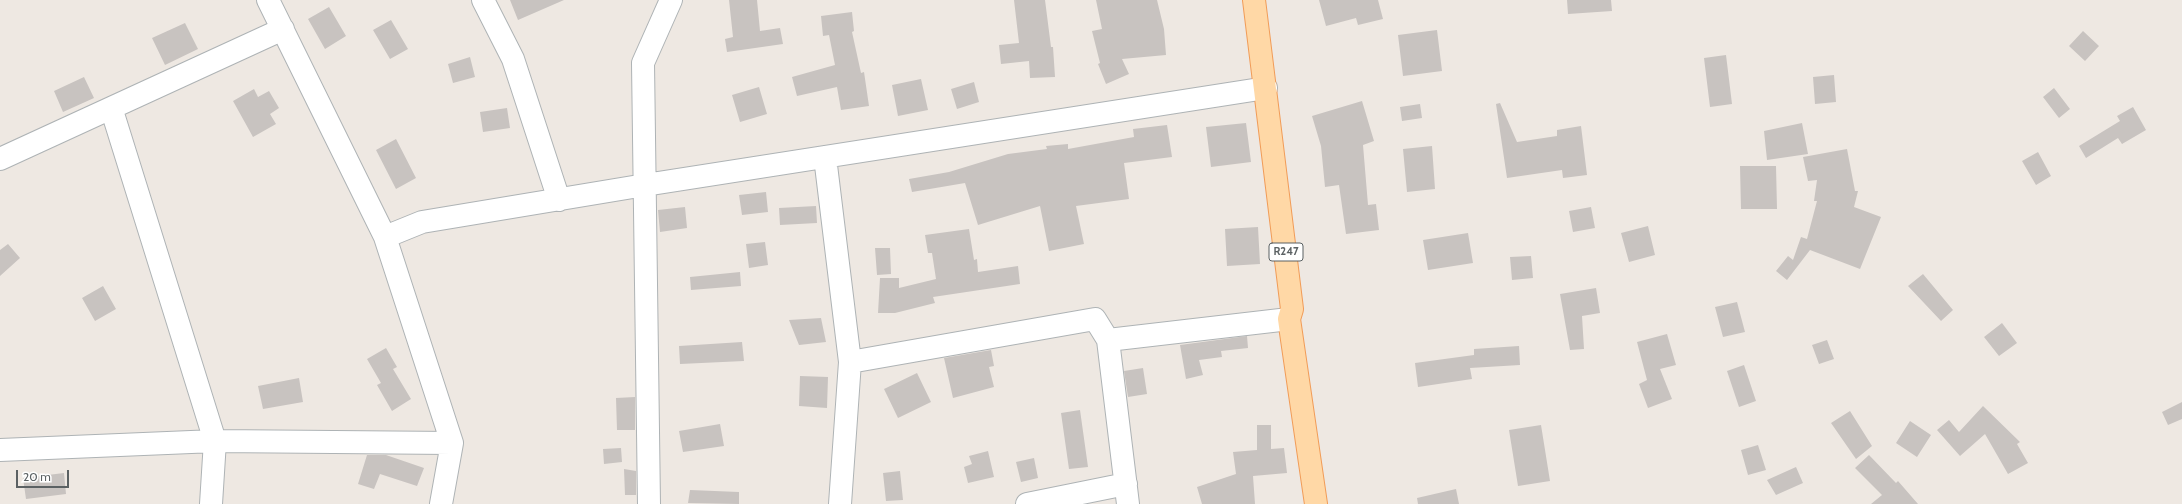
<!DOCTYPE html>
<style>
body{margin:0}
#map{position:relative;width:2182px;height:504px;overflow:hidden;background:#eee8e2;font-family:Cabin,sans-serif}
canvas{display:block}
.scale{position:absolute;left:16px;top:470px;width:53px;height:18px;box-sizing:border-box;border:2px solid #5b6163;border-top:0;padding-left:5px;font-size:12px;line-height:14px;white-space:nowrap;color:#5b6163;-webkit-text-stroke:3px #fff;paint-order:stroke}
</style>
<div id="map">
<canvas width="2182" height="504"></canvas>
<div class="scale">20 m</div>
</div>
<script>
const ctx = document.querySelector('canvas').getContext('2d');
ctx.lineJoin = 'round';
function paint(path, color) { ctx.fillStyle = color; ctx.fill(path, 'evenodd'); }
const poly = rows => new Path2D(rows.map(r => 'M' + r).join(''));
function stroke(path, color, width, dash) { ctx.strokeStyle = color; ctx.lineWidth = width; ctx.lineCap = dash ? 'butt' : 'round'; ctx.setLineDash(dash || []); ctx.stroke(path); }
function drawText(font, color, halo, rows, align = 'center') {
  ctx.font = font + ' Cabin,sans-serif'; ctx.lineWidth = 4; ctx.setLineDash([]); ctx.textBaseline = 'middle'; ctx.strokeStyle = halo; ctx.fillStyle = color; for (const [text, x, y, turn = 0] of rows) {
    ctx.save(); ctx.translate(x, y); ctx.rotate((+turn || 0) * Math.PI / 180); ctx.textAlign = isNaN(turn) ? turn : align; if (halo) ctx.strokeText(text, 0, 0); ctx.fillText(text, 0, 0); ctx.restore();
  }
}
const building = poly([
 [510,0,564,0,518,20],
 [729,0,757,0,760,31,780,28,783,44,727,52,725,39,733,37],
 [1014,0,1045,0,1051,47,1053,47,1055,77,1030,78,1029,61,1001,64,999,45,1019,43],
 [1096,0,1157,0,1164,29,1166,55,1122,59,1129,74,1106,84,1098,64,1100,63,1092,31,1102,29],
 [1319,0,1378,0,1383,19,1358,25,1356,18,1326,26],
 [1567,0,1611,0,1612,11,1568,14],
 [329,7,346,36,325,49,308,19],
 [852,12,854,31,852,32,861,73,864,72,869,106,841,110,837,87,797,96,792,77,835,65,829,35,823,36,821,16],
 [391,20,408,49,390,59,373,30],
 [185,23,198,49,165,65,152,38],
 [1437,30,1442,71,1403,76,1398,35],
 [2083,31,2099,46,2085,61,2069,46],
 [1726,55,1732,104,1710,107,1704,58],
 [470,57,475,77,453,83,448,64],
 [1834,75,1836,102,1815,104,1813,77],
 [84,77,94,98,63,112,54,91],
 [921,79,928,110,898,116,892,85],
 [974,82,979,102,957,109,951,89],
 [759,87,767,114,740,122,732,95],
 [2054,88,2070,109,2059,118,2043,97],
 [254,89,258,97,269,91,279,108,270,114,276,124,253,137,233,101],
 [1362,101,1374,141,1363,145,1368,205,1376,204,1379,230,1346,234,1339,185,1325,187,1321,146,1312,116],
 [1500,103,1517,142,1557,136,1557,130,1581,126,1587,175,1563,178,1562,170,1507,178,1496,104],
 [1420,104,1422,118,1402,121,1400,107],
 [2133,107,2146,130,2122,144,2118,138,2086,158,2079,146,2120,121,2117,116],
 [507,108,510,128,483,132,480,112],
 [1246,123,1251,162,1211,167,1206,127],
 [1802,123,1808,154,1767,160,1764,131],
 [1167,125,1172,157,1124,163,1129,199,1076,206,1084,244,1049,251,1040,206,978,225,965,183,912,192,909,179,949,172,1008,154,1047,149,1046,146,1068,144,1068,149,1134,137,1133,129],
 [396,139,416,178,396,189,376,150],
 [1432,146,1435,189,1407,192,1403,149],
 [1847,149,1855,191,1858,191,1854,207,1881,217,1860,269,1810,250,1787,280,1776,271,1788,256,1793,260,1801,237,1807,239,1817,201,1814,201,1817,180,1808,181,1803,157],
 [2038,152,2051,176,2036,185,2022,161],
 [1740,166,1776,166,1777,209,1741,209],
 [766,192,768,212,742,215,739,195],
 [816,206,817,223,780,225,779,208],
 [685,207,687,228,660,232,658,210],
 [1591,207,1595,228,1573,232,1569,211],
 [1648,226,1655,255,1629,262,1621,233],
 [1258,227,1260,264,1227,266,1225,229],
 [969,229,974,260,977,259,978,272,1018,266,1020,284,933,297,935,303,895,313,878,313,880,278,899,278,899,288,936,279,932,253,928,253,925,235],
 [1468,233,1473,263,1428,270,1423,240],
 [765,242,768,265,749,268,746,244],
 [8,244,20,258,0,276,0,250],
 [875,248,890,248,891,274,877,275],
 [1531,256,1533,278,1512,280,1510,257],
 [740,272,741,286,691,290,690,277],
 [1923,274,1953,310,1941,321,1908,286],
 [103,286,116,309,95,321,82,298],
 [1596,288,1600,313,1582,316,1584,349,1570,350,1560,294],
 [1737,302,1745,332,1723,337,1715,307],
 [821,318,826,342,799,345,789,320],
 [2002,323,2017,343,1999,356,1984,337],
 [1667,334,1676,365,1660,369,1672,399,1648,408,1639,384,1647,380,1637,342],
 [1247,336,1248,348,1221,351,1222,357,1199,360,1203,375,1186,379,1180,345],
 [1827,340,1834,359,1819,364,1812,345],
 [742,342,744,361,680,364,679,346],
 [1519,346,1520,365,1470,368,1472,379,1418,387,1415,363,1474,355,1474,349],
 [386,348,397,367,393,369,411,399,392,411,377,385,381,383,367,359],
 [991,350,994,366,989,367,994,387,953,398,944,358],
 [1744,365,1756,401,1739,407,1727,371],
 [1143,368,1147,394,1128,397,1124,371],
 [917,373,931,402,898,418,884,389],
 [800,376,828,377,827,408,799,406],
 [299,378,303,402,263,409,258,386],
 [635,397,635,430,617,430,616,398],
 [2182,402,2182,419,2168,425,2162,412],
 [1983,406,2020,442,2017,444,2028,463,2008,474,1985,434,1960,456,1937,430,1949,420,1959,432],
 [1080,410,1088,467,1069,469,1061,413],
 [1850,411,1872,446,1856,459,1831,423],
 [1910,421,1931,435,1917,457,1896,443],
 [720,424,724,446,683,452,679,431],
 [1257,425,1271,425,1271,449,1284,448,1287,473,1253,476,1255,504,1202,504,1197,487,1236,474,1233,452,1257,450],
 [1541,425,1550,481,1518,486,1509,430],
 [1758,445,1766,470,1748,475,1741,450],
 [621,448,622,462,604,464,603,449],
 [988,451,994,477,968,483,964,467,972,464,969,456],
 [367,455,386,455,424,468,417,486,380,474,374,489,358,484],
 [1869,455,1896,483,1898,481,1918,504,1871,504,1882,495,1855,468],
 [1034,458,1038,478,1021,482,1016,462],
 [1796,467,1803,483,1776,495,1767,480],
 [624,469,636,471,636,495,625,495],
 [900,471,903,500,886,501,883,473],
 [64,473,66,494,26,499,23,478],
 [1456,489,1459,504,1418,504,1417,498],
 [690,490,739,492,739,504,688,503]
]);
const minor = poly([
 [268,0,385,237,452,443,441,504],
 [483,0,513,59,559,200],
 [114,117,215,441,211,504],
 [825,157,850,362,840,504],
 [0,159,283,29],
 [385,237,422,222,645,185,1266,88],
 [850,362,1095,319,1108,340],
 [0,450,215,441,452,443],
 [649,504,643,63,671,0],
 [1027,504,1126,484],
 [1128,504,1108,340,1289,319]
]);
const major = poly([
 [1254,0,1292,309,1289,319,1316,504]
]);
const shields = [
 [1286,252,34]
];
const shieldNames = [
 ["R247",1286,252]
];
paint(building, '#c8c3c0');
stroke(minor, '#aeb3b5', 24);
stroke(major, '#f19c58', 24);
stroke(minor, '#fff', 22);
stroke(major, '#ffd8a6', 22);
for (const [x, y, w] of shields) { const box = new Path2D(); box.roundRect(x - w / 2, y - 9, w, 18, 3); ctx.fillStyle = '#fff'; ctx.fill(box); stroke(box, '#5b6163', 1); }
drawText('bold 11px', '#5b6163', null, shieldNames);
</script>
